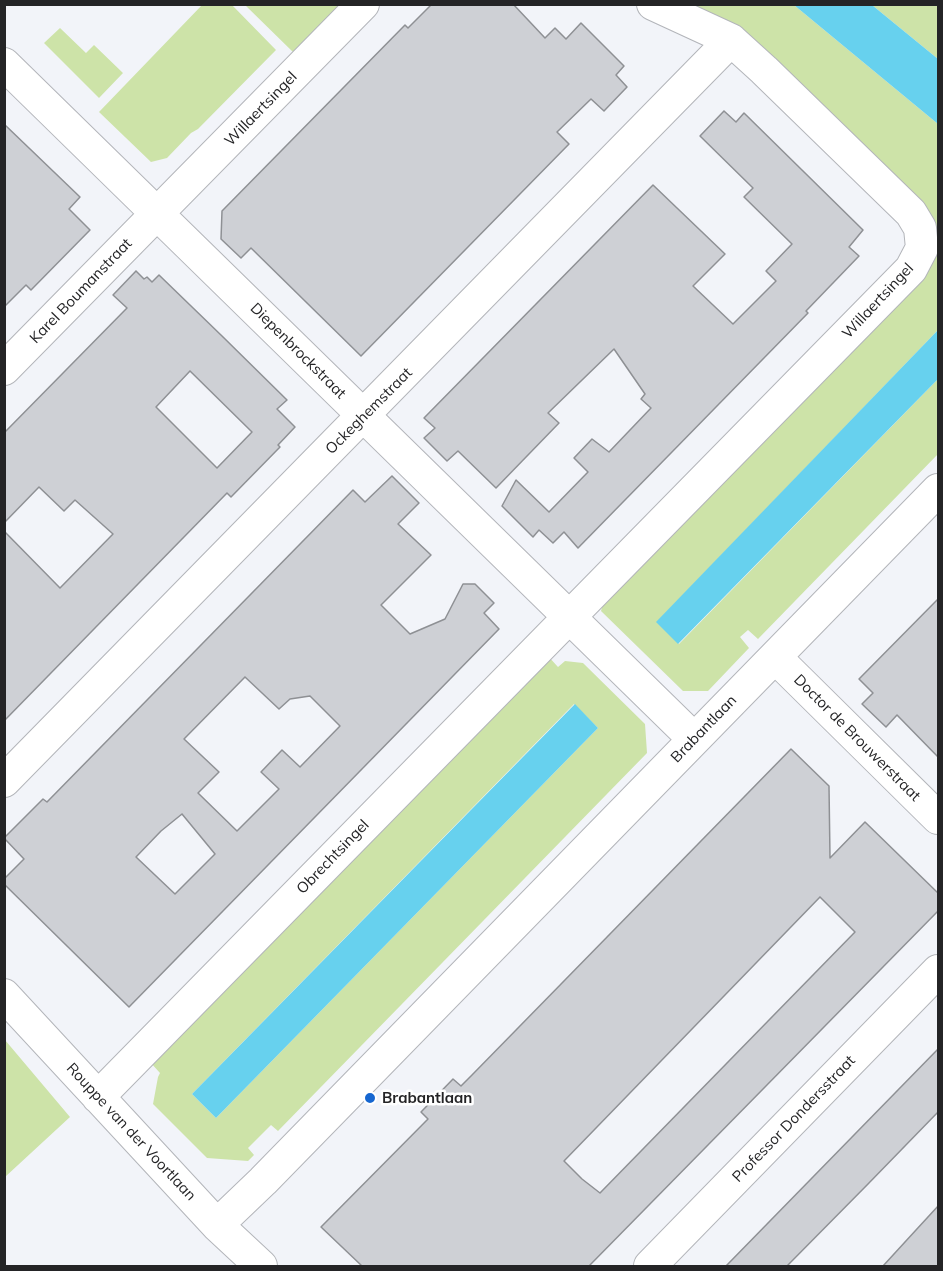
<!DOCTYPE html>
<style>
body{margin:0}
#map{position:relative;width:943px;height:1271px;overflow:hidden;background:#f2f4f9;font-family:Mulish,sans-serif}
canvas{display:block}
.frame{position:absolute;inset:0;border:6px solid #242426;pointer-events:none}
</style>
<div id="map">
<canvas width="943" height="1271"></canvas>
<div class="frame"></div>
</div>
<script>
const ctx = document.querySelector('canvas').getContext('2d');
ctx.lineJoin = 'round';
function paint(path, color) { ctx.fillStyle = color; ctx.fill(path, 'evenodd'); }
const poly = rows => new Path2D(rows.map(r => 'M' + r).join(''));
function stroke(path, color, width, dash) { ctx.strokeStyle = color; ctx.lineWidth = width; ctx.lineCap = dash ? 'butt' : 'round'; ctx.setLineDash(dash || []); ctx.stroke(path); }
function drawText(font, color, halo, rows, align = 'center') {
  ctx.font = font + ' Mulish,sans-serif'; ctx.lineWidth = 5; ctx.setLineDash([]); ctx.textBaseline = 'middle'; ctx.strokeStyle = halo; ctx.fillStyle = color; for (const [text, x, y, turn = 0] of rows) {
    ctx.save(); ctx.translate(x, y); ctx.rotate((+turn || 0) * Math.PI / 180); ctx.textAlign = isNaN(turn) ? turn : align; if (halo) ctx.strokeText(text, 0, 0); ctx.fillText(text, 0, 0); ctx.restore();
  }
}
const green = poly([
 [203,4,232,5,276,50,198,129,191,133,167,158,151,162,99,112],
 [245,5,342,5,294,53],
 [686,5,794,5,938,124,938,330,657,622,679,644,938,379,938,454,758,639,748,630,740,637,749,648,708,691,683,691,601,611,604,601,936,252],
 [872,5,938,5,938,59],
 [60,28,86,53,94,45,123,73,99,98,44,43],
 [548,656,558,667,565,661,583,663,645,724,647,753,278,1131,271,1125,248,1148,254,1155,248,1161,207,1158,153,1104,158,1077,160,1073,150,1062],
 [574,704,598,728,216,1118,192,1094],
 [5,1040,70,1117,5,1177]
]);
const water = poly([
 [794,5,872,5,938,59,938,124],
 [938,330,938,379,678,644,656,622],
 [575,704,598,728,216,1118,192,1094]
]);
const building = poly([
 [432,4,513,4,545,38,555,28,566,39,581,23,624,66,616,75,627,87,604,111,591,99,557,132,569,144,361,356,251,248,241,258,221,239,222,211,405,25,408,28,432,4],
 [724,111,736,122,744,113,863,230,849,247,859,256,806,311,808,313,578,548,564,532,553,543,539,530,533,537,502,506,516,480,549,512,588,472,574,458,592,439,609,452,651,408,641,399,645,394,614,349,548,413,559,423,496,488,458,451,447,461,424,438,435,428,424,418,653,185,725,254,693,286,733,324,776,281,766,271,792,244,744,197,753,188,700,136,724,111],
 [4,124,80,197,69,209,90,230,31,290,26,285,4,307,4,124],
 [136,271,144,279,147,277,152,282,159,275,222,336,287,400,277,409,295,427,278,445,280,447,231,497,227,493,4,721,4,531,60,588,113,534,75,500,64,511,39,487,4,523,4,433,127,308,113,295,136,271],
 [190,371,252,432,217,468,156,407,190,371],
 [392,476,419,503,398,524,431,555,381,605,410,634,445,619,463,584,475,584,494,603,484,613,499,629,129,1007,4,884,4,879,24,859,4,838,43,799,47,802,353,490,365,502,392,476],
 [245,677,279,709,290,699,310,696,340,726,300,767,282,750,261,772,279,789,237,831,198,793,219,772,184,739,245,677],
 [182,814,215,854,175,894,136,857,161,831,182,814],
 [939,598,939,758,897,715,886,727,862,704,873,693,859,679,939,598],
 [791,749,829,786,830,858,865,822,939,894,939,910,589,1266,362,1266,321,1227,428,1119,421,1112,453,1079,461,1086,472,1075,791,749],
 [820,897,855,932,600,1193,582,1179,564,1161,820,897],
 [939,1048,939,1111,868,1184,787,1266,726,1266,939,1048],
 [939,1205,939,1266,883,1266,916,1230,939,1205]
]);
const street = poly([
 [4,64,694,739],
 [4,369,363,4],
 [775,657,938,818],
 [4,781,731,40],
 [4,995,217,1225,261,1266],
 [98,1097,911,269,922,248,920,228,911,213,764,70,731,40,653,4],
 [217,1225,263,1181,938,490],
 [650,1266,938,971]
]);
const markers = [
 [370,1098,6,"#1566d0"]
];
const streetNames = [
 ["Willaertsingel",261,109,-46],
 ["Karel Boumanstraat",81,291,-46],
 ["Willaertsingel",878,301,-47],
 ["Diepenbrockstraat",298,351,45],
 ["Ockeghemstraat",369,411,-45],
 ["Brabantlaan",704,729,-46],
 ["Doctor de Brouwerstraat",857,738,45],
 ["Obrechtsingel",333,857,-46],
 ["Professor Dondersstraat",794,1119,-46],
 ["Rouppe van der Voortlaan",131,1132,47]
];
const poiNames = [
 ["Brabantlaan",382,1098]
];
paint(green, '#cde3a8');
paint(water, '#67d1ee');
paint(building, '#ced0d5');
stroke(building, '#8e9094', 1.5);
stroke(street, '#b3b5ba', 34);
stroke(street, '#fff', 32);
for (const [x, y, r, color] of markers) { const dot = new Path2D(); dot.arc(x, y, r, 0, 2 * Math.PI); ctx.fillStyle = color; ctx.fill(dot); stroke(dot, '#fff', 2); }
drawText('15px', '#242426', '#fff', streetNames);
drawText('bold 15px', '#242426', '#fff', poiNames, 'left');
</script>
